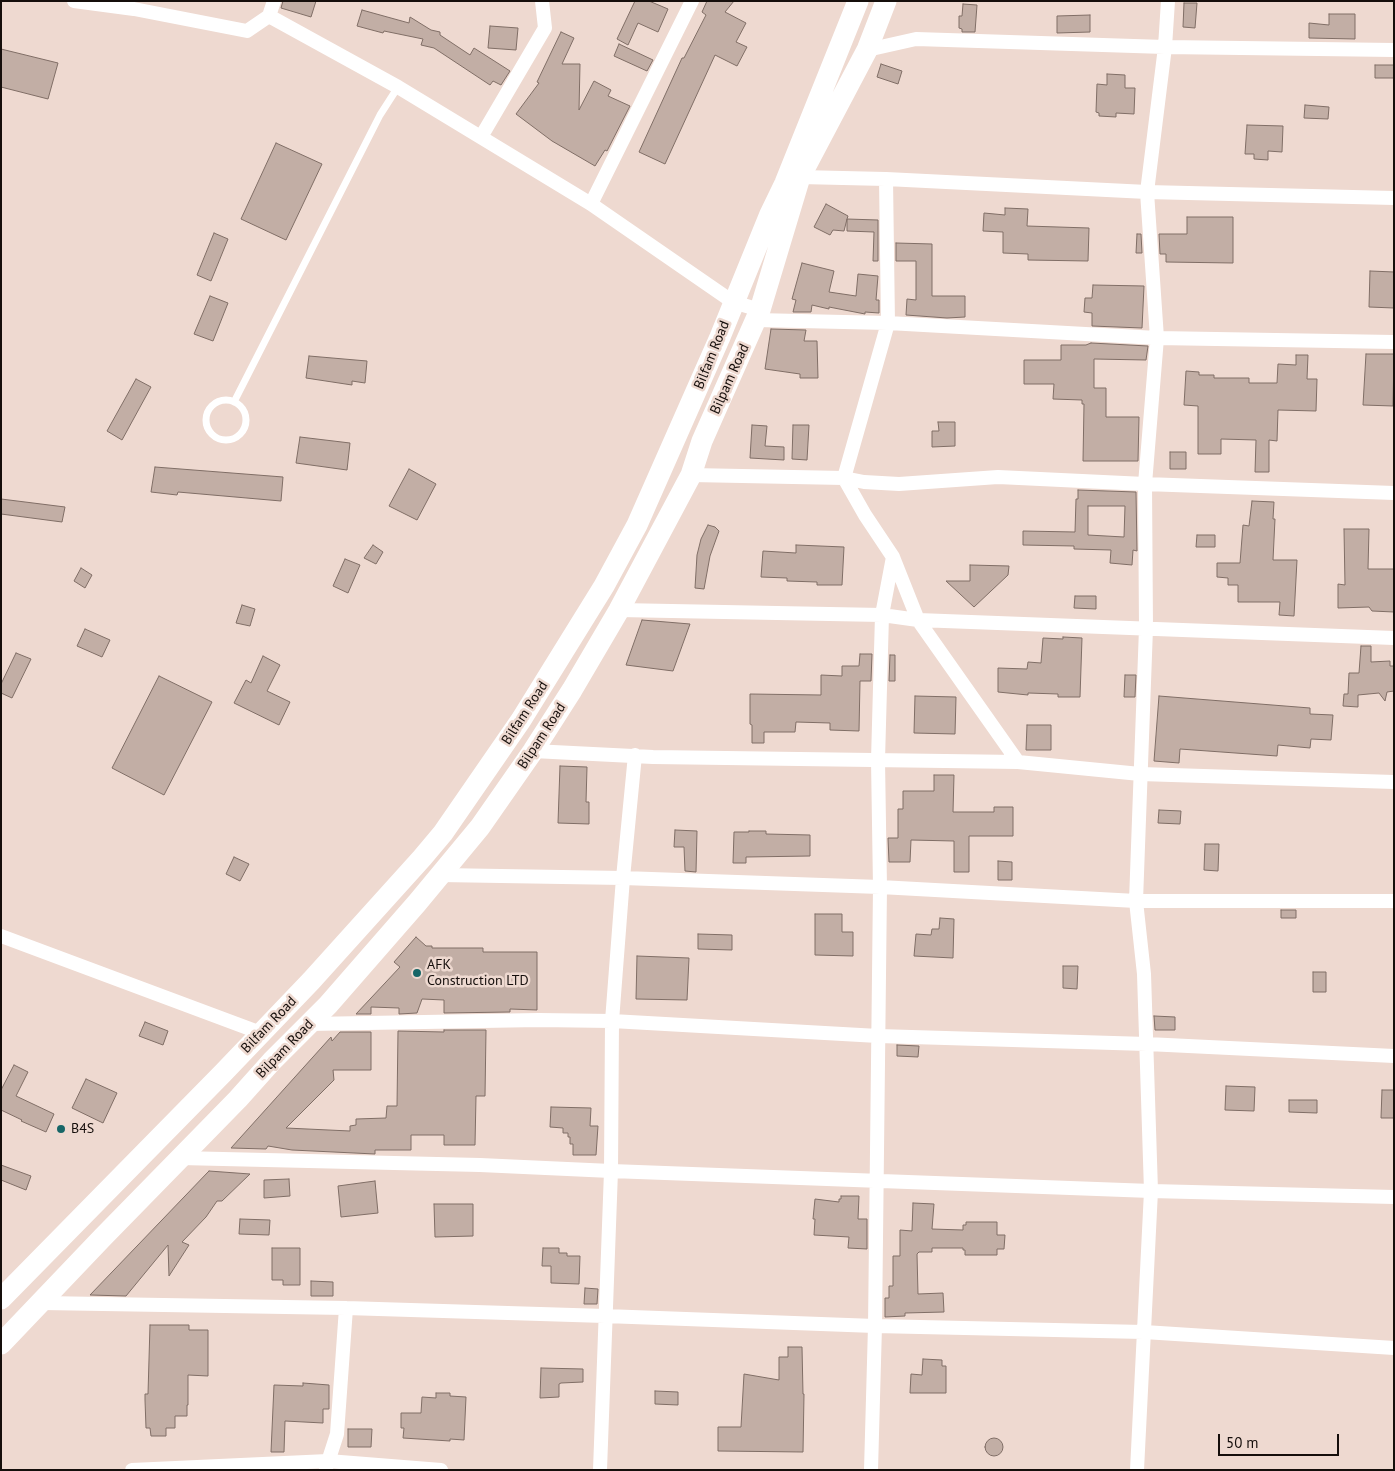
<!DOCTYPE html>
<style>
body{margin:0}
#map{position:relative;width:1395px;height:1471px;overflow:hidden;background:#eed9d0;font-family:"PT Sans",sans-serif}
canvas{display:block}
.frame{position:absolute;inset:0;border:2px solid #150e0b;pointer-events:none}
.scale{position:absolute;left:1218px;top:1434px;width:121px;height:22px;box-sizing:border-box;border:2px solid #150e0b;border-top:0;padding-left:6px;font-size:15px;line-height:18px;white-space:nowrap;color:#150e0b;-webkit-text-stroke:4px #eed9d0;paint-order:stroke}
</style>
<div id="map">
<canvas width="1395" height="1471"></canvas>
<div class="frame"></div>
<div class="scale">50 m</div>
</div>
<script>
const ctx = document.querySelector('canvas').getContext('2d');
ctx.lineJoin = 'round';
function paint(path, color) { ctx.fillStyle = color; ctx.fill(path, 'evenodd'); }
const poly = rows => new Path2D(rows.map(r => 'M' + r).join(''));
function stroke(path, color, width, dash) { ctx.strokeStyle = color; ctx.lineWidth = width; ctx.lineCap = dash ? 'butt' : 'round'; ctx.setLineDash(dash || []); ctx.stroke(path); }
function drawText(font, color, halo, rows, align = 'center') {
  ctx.font = font + ' "PT Sans",sans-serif'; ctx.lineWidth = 5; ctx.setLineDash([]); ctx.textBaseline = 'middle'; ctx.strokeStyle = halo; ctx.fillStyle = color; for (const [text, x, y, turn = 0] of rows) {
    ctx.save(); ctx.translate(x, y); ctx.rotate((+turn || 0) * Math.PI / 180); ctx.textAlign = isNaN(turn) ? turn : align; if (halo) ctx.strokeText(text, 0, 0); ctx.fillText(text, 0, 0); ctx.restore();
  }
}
const building = poly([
 [283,1,316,1,311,17,281,8,283,1],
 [635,1,649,1,668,9,658,32,638,23,628,45,617,39,635,1],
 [707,1,734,1,725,12,746,23,736,42,747,47,737,66,715,55,665,164,639,152,682,58,684,58,706,15,702,12,707,1],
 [1184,3,1197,3,1195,28,1183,27,1184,3],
 [963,4,977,5,975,32,962,32,962,29,959,28,959,16,962,16,963,4],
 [362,10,409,23,410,17,431,30,440,32,440,35,470,55,474,48,510,71,501,85,493,81,490,85,434,48,421,45,423,39,384,31,383,33,357,26,362,10],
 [1329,14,1355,14,1355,39,1309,38,1309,23,1329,25,1329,14],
 [1090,15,1090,32,1057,33,1057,16,1090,15],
 [490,26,518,28,516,50,488,48,490,26],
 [561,32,574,38,562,64,580,64,579,110,594,81,611,90,608,96,630,106,607,151,605,150,595,166,552,141,516,114,539,83,537,82,561,32],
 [619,44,653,60,647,71,614,56,619,44],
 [1,49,58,63,48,99,1,87,1,49],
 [881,64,902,71,898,84,877,77,881,64],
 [1375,65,1394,65,1394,78,1375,78,1375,65],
 [1107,74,1125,75,1125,88,1135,88,1134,114,1116,113,1116,117,1099,116,1099,113,1096,112,1097,84,1107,85,1107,74],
 [1305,105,1329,107,1328,119,1304,118,1305,105],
 [1247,125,1283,126,1282,152,1268,151,1268,160,1254,159,1254,154,1245,154,1247,125],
 [276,143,322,164,286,240,241,219,276,143],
 [826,204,848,216,847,219,878,220,878,261,873,261,874,232,847,231,847,219,844,231,833,230,830,235,814,227,826,204],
 [1005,208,1028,209,1027,226,1089,228,1088,261,1028,260,1028,254,1003,253,1003,232,983,231,984,213,1005,215,1005,208],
 [1187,217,1233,217,1233,263,1166,262,1166,254,1160,254,1159,234,1187,234,1187,217],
 [214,233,228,239,211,281,197,275,214,233],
 [1137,234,1141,234,1142,253,1136,253,1137,234],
 [896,243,932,244,932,296,965,296,965,317,947,318,906,315,907,299,916,300,916,261,896,261,896,243],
 [802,263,834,271,829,292,856,296,858,274,878,276,876,300,879,300,879,313,865,312,865,314,829,307,829,309,812,305,811,312,793,312,796,300,792,299,802,263],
 [1370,271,1394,272,1394,308,1369,307,1370,271],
 [1093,285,1144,286,1142,328,1092,326,1092,313,1084,312,1085,298,1092,298,1093,285],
 [210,296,228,303,213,341,194,334,210,296],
 [771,329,806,330,804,341,817,341,818,378,800,378,800,374,765,369,771,329],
 [1091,343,1148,346,1146,360,1094,359,1094,388,1106,388,1106,417,1139,417,1138,461,1083,461,1084,404,1082,404,1082,400,1053,399,1054,384,1024,384,1024,360,1061,360,1061,345,1086,345,1091,343],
 [1366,354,1394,354,1393,406,1363,405,1366,354],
 [1296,355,1308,355,1307,379,1317,379,1316,411,1278,410,1277,441,1269,440,1269,472,1255,472,1256,440,1221,439,1221,454,1198,454,1198,406,1184,405,1186,371,1199,372,1199,375,1214,375,1214,378,1249,378,1249,383,1277,383,1278,364,1296,365,1296,355],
 [309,356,367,361,365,383,352,381,352,385,306,378,309,356],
 [136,379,151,387,122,440,107,431,136,379],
 [938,422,955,422,955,446,932,447,932,431,939,431,938,422],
 [752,425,767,426,765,446,784,447,784,460,750,458,752,425],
 [793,425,809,425,807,460,792,459,793,425],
 [300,437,350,443,347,470,296,463,300,437],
 [1170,452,1186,452,1186,469,1170,469,1170,452],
 [155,467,283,477,281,501,178,492,177,495,151,492,155,467],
 [409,469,436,484,417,520,389,506,409,469],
 [1078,490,1136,492,1137,551,1133,550,1132,565,1110,563,1111,550,1074,549,1074,546,1023,545,1023,531,1075,532,1076,499,1078,499,1078,490],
 [1088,506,1125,506,1124,537,1088,535,1088,506],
 [1,499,65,507,62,522,1,514,1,499],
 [1252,501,1274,502,1273,519,1275,519,1273,560,1297,560,1294,616,1279,615,1280,602,1238,602,1238,585,1228,585,1228,578,1217,577,1217,563,1240,563,1243,525,1249,526,1252,501],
 [708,525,715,527,719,531,710,556,704,589,695,588,697,555,701,539,708,525],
 [1344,529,1369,529,1368,569,1394,569,1394,612,1372,611,1369,607,1338,608,1338,584,1345,585,1344,529],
 [1197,535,1215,535,1215,547,1196,547,1197,535],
 [373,545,383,552,376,564,364,558,373,545],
 [796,545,844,547,842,585,817,585,817,582,787,581,787,578,761,577,763,551,796,553,796,545],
 [345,559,360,565,348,593,333,586,345,559],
 [970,565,1009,566,1008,575,974,607,946,581,970,581,970,565],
 [81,568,92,575,85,588,74,581,81,568],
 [1075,596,1096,596,1096,609,1074,608,1075,596],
 [242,605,255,609,250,626,236,623,242,605],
 [642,620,690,624,673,671,626,665,642,620],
 [85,629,110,640,102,657,77,646,85,629],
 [1063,637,1082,638,1080,697,1058,697,1058,694,1028,693,1028,695,998,692,998,668,1027,669,1028,662,1041,663,1043,638,1063,639,1063,637],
 [1361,646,1371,646,1371,662,1390,661,1390,666,1394,666,1394,691,1387,692,1385,701,1379,693,1358,695,1358,707,1343,706,1344,694,1348,694,1349,673,1359,673,1361,646],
 [16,653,31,659,12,698,1,693,1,684,16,653],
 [860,654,872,654,871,681,860,681,859,731,830,730,830,723,796,722,795,732,764,732,764,743,752,743,752,725,750,724,750,694,821,695,821,675,842,676,842,666,859,666,860,654],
 [890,655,895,655,895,681,889,681,890,655],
 [263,656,280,665,267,691,290,702,279,725,234,703,246,680,251,683,263,656],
 [1125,675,1136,675,1135,697,1124,697,1125,675],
 [159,676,212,702,164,795,112,768,159,676],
 [915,696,956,697,955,734,914,733,915,696],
 [1159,696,1310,708,1310,714,1333,715,1331,740,1311,739,1310,748,1278,745,1277,756,1180,749,1179,763,1154,761,1159,696],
 [1027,725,1051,725,1051,750,1026,750,1027,725],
 [560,766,587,767,586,802,589,802,589,824,558,823,560,766],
 [934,775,954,775,953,812,994,812,994,807,1013,807,1013,836,969,836,969,872,954,872,954,841,911,840,910,862,889,862,888,838,898,838,898,809,903,809,903,791,934,791,934,775],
 [1159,810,1181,811,1180,824,1158,823,1159,810],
 [675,830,697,831,696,872,685,871,684,847,674,847,675,830],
 [749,831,766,831,766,834,810,835,810,856,746,857,746,863,733,863,734,832,749,832,749,831],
 [1205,844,1219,844,1218,871,1204,870,1205,844],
 [234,857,249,864,240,881,226,874,234,857],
 [998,861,1012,862,1012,880,998,880,998,861],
 [1281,910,1296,910,1296,918,1281,918,1281,910],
 [815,914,842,914,842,932,853,932,853,956,815,955,815,914],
 [940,918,954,919,953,958,914,956,916,934,931,935,932,929,939,929,940,918],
 [698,934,732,935,732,950,698,949,698,934],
 [416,937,426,946,432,946,432,948,483,948,483,952,537,952,537,1010,510,1009,510,1012,444,1013,444,1000,422,999,417,1013,399,1014,399,1008,371,1007,371,1014,356,1014,400,967,394,962,416,937],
 [637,956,689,958,687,1000,636,999,637,956],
 [1063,966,1078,966,1077,989,1063,988,1063,966],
 [1313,972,1326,972,1326,992,1313,992,1313,972],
 [1154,1016,1175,1017,1175,1030,1155,1030,1154,1016],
 [145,1022,168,1031,163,1045,139,1036,145,1022],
 [444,1030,486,1030,485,1096,476,1096,475,1145,444,1145,444,1135,411,1135,411,1150,375,1150,375,1154,292,1150,268,1146,266,1149,231,1148,331,1037,332,1041,340,1032,371,1032,371,1070,333,1070,334,1080,286,1128,350,1131,350,1126,356,1125,356,1119,386,1118,387,1106,397,1106,398,1031,444,1032,444,1030],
 [897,1045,919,1046,918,1057,897,1056,897,1045],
 [14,1065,28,1072,16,1096,54,1114,46,1132,21,1121,22,1120,1,1110,1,1090,14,1065],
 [86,1079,117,1093,103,1123,72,1108,86,1079],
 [1226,1086,1255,1087,1254,1111,1225,1110,1226,1086],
 [1382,1090,1394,1090,1394,1118,1381,1118,1382,1090],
 [1289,1100,1317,1100,1317,1113,1289,1112,1289,1100],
 [551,1107,591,1108,590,1126,598,1126,596,1155,573,1155,573,1144,570,1144,570,1137,568,1137,568,1133,563,1133,563,1128,550,1127,551,1107],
 [1,1165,31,1176,26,1190,1,1180,1,1165],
 [209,1171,250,1174,222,1201,217,1201,206,1217,182,1242,189,1245,169,1276,168,1245,126,1296,90,1295,209,1171],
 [289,1179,290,1196,264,1198,264,1180,289,1179],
 [375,1181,378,1213,341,1217,338,1186,375,1181],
 [841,1196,859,1196,858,1219,867,1219,867,1249,848,1248,849,1237,814,1235,815,1219,813,1219,815,1199,839,1202,839,1199,841,1199,841,1196],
 [913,1203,934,1204,932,1229,963,1230,963,1225,966,1225,966,1222,997,1222,997,1235,1005,1235,1004,1249,997,1249,997,1255,965,1255,965,1250,963,1250,963,1248,932,1248,932,1252,919,1252,917,1254,918,1294,943,1293,944,1312,905,1313,905,1316,885,1317,885,1298,889,1298,889,1286,893,1286,893,1256,900,1256,900,1230,912,1231,913,1203],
 [434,1204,473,1204,473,1236,435,1237,434,1204],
 [240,1219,270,1220,269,1235,239,1234,240,1219],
 [272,1248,300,1248,300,1285,283,1285,283,1280,272,1280,272,1248],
 [543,1248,559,1248,559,1253,567,1253,567,1256,580,1256,579,1284,551,1283,551,1266,542,1266,543,1248],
 [311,1281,333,1282,333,1296,311,1296,311,1281],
 [585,1288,598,1289,597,1304,584,1304,585,1288],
 [150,1325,189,1325,189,1330,208,1330,208,1376,188,1375,188,1405,187,1405,187,1416,175,1416,175,1428,166,1428,166,1436,151,1436,150,1428,146,1428,145,1400,145,1394,148,1394,150,1325],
 [788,1347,802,1347,803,1394,804,1394,803,1452,718,1451,718,1427,741,1427,744,1374,779,1380,779,1357,788,1357,788,1347],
 [923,1359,942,1360,942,1366,946,1366,946,1393,910,1393,911,1374,922,1375,923,1359],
 [541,1368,583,1369,583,1382,561,1383,559,1384,559,1397,540,1398,541,1368],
 [303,1383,329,1385,329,1409,323,1409,323,1423,285,1421,284,1452,271,1452,274,1385,303,1386,303,1383],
 [655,1391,678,1392,678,1405,655,1404,655,1391],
 [436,1393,450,1393,450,1396,466,1397,464,1440,450,1439,450,1441,403,1438,404,1428,401,1428,401,1413,421,1413,422,1397,436,1398,436,1393],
 [348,1429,372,1429,371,1447,348,1447,348,1429],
 '985 1447a9 9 0 1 1 18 0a9 9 0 1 1-18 0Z'
]);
const service = poly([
 '206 420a20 20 0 1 1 40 0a20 20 0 1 1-40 0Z',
 [234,402,380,115,398,87]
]);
const minor = poly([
 [74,1,134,9,247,31,269,16,274,1],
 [269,16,398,87,591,204,733,302,760,310],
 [867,50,916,39,1165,47,1394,50],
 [481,137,545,28,542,1],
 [795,179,800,177,886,179,1147,192,1394,198],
 [886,179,888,323,844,478,865,515,893,557,918,620,1018,762],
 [591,204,692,1],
 [756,320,888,323,1157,338,1394,342],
 [691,475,844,478,864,482,899,484,998,477,1145,484,1394,493],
 [619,610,882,615,918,620,1394,638],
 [533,751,653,757,1018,762,1140,774,1394,782],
 [440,875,623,878,880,887,1136,901,1394,901],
 [1,936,261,1033],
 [309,1024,539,1020,612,1021,878,1036,1147,1044,1394,1056],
 [180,1158,480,1165,611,1171,1151,1191,1394,1197],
 [42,1303,346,1308,605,1316,875,1326,1144,1332,1394,1348],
 [326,1468,337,1434,346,1308],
 [132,1470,328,1461,441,1470],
 [600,1470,611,1171,612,1021,623,878,635,755],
 [871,1470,875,1326,880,887,878,760,882,615,893,557],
 [1137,1470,1151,1191,1144,974,1136,901,1146,628,1145,484,1157,338,1147,192,1165,47,1168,1]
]);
const primary = poly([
 [1,1299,223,1073,311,981,422,858,443,833,521,720,604,586,637,525,720,337,770,214,785,183,858,1],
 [1,1344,103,1237,238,1099,272,1061,328,1005,417,903,480,827,533,751,572,690,619,610,691,475,702,441,760,310,800,177,867,50,886,1]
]);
const markers = [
 [417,973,5,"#176667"],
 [61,1129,5,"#176667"]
];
const streetNames = [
 ["Bilfam Road",712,355,-68],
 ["Bilpam Road",730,379,-66],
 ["Bilfam Road",525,713,-57],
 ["Bilpam Road",542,736,-57],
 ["Bilfam Road",269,1025,-46],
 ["Bilpam Road",285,1049,-46]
];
const poiNames = [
 ["AFK",427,965],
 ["Construction LTD",427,981],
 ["B4S",71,1129]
];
paint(building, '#c2aea5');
stroke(building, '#806e66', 1);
stroke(service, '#fff', 7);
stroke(minor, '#fff', 14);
stroke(primary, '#fff', 21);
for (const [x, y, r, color] of markers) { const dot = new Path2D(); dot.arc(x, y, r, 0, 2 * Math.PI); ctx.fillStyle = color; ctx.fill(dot); stroke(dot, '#eed9d0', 2); }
drawText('14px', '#150e0b', '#eed9d0', streetNames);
drawText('14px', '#150e0b', '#eed9d0', poiNames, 'left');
</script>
